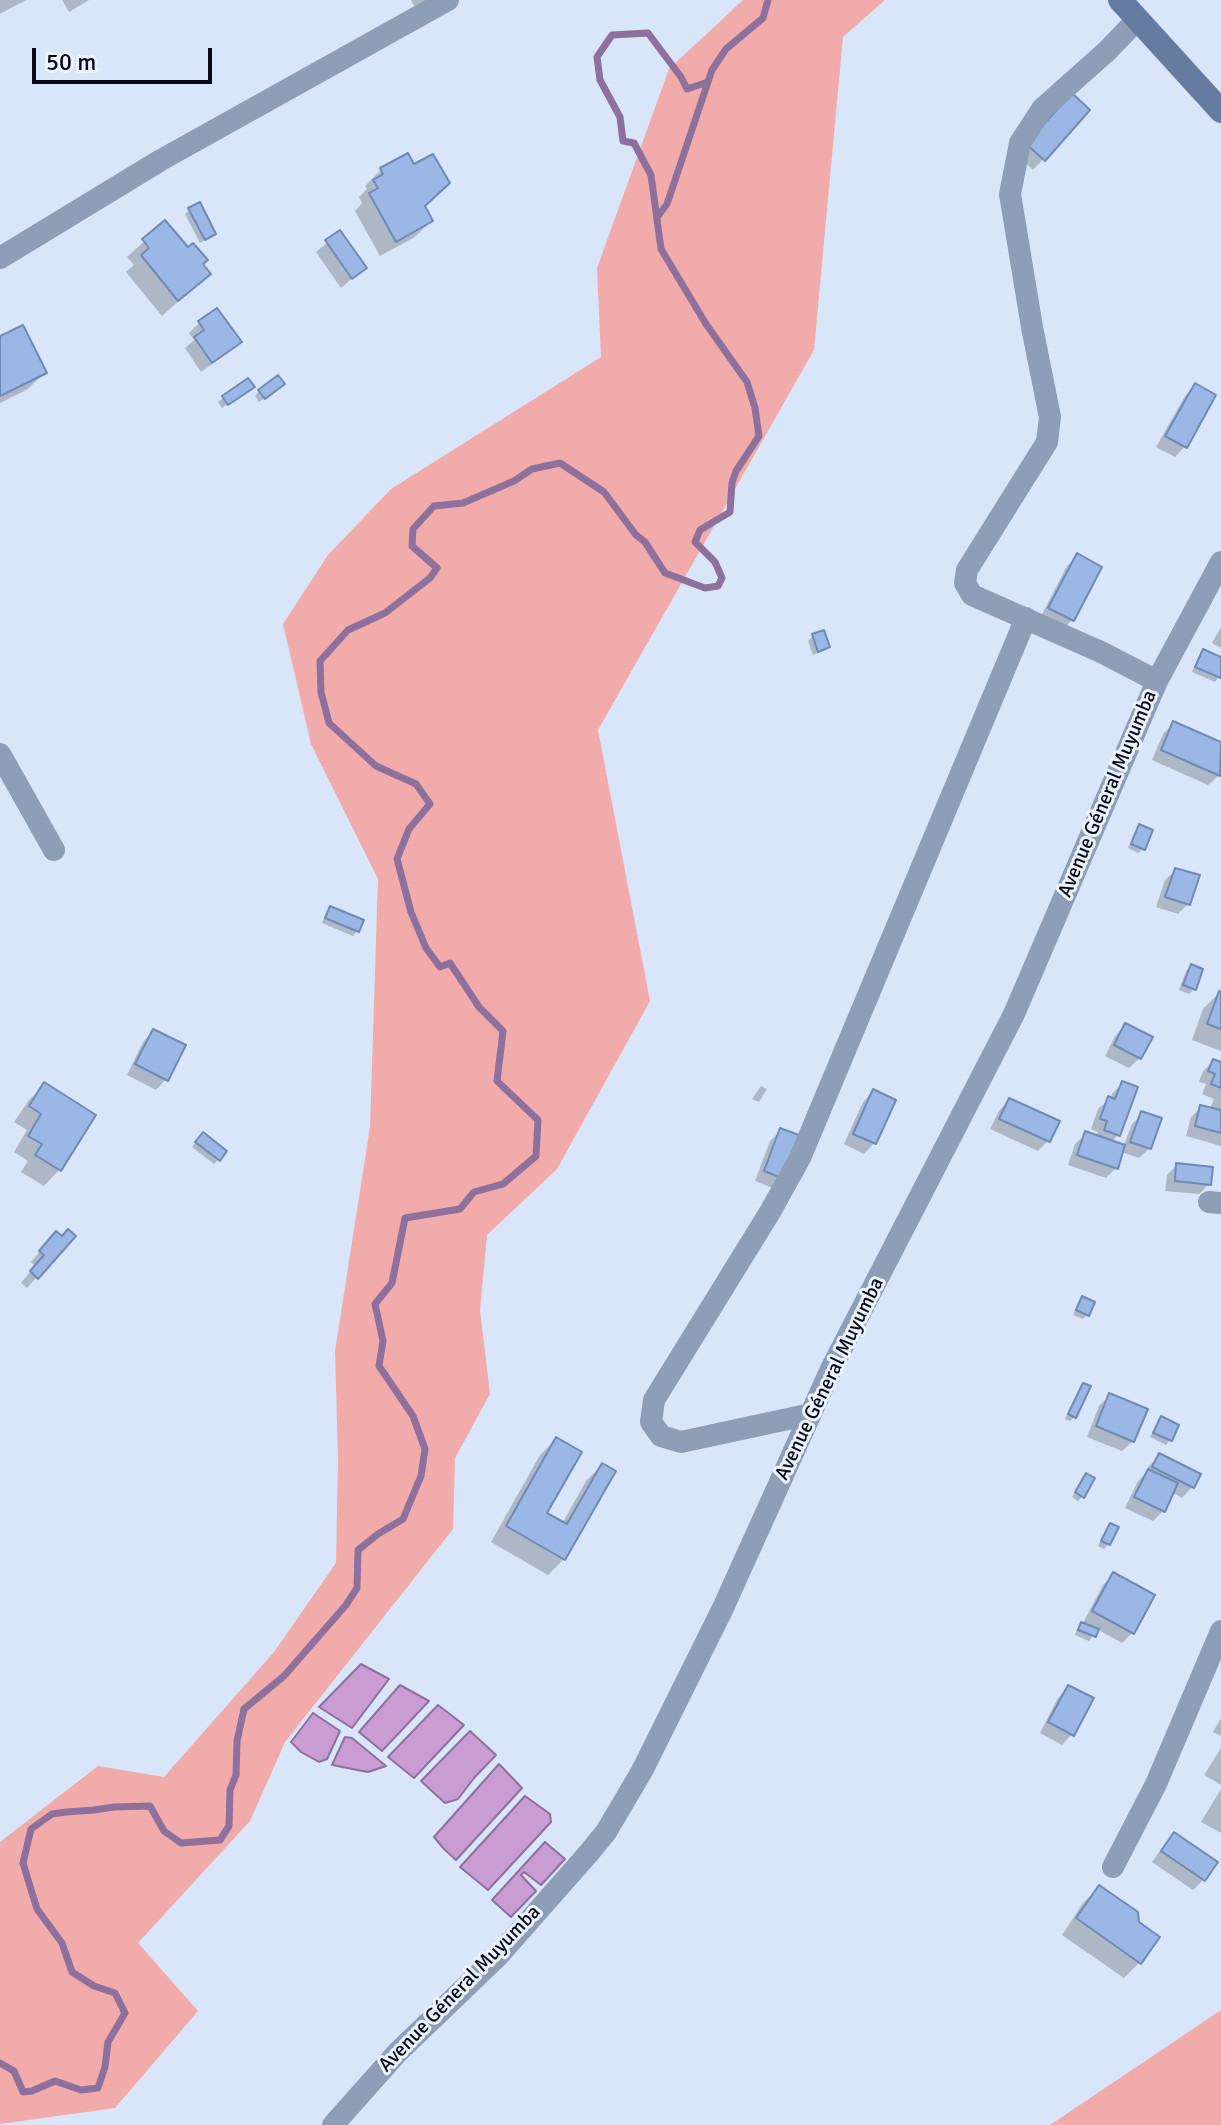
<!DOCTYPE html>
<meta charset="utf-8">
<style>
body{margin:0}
#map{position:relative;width:1221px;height:2125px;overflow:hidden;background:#d9e5f8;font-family:Signika,sans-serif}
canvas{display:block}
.scale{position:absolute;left:32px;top:48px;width:180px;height:36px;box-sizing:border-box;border:4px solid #040b1b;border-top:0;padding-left:10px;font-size:24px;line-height:28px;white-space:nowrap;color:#040b1b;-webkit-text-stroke:6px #ecf2fb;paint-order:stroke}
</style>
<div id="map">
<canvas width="1221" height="2125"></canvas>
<div class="scale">50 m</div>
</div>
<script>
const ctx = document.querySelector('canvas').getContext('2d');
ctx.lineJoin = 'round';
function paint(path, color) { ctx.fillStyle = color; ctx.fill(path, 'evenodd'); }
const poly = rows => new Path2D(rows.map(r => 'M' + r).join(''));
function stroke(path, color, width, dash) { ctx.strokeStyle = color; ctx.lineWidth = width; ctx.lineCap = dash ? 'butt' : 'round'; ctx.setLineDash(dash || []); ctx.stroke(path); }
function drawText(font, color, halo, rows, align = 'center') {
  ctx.font = font + ' Signika,sans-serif'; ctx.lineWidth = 6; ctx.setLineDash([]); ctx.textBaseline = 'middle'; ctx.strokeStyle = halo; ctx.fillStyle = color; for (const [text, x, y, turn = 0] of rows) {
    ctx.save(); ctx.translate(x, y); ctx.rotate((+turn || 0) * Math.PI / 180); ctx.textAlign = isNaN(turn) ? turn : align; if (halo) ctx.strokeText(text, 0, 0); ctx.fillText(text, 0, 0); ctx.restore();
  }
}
const green = poly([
 [743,0,885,0,843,37,814,350,598,730,650,1001,557,1169,487,1235,480,1310,490,1394,455,1458,453,1529,285,1742,250,1821,138,1943,198,2011,115,2108,0,2124,0,1842,98,1766,164,1777,274,1652,336,1563,338,1459,335,1351,370,1127,378,879,311,744,283,624,328,555,391,489,601,357,597,268,669,69],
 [1221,2010,1221,2125,1050,2125]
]);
const water = poly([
 [361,1664,389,1679,352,1728,319,1707,361,1664],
 [400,1685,429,1701,382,1751,359,1732,400,1685],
 [438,1705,464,1725,414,1778,388,1757,438,1705],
 [313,1713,340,1731,327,1759,319,1762,301,1752,291,1742,313,1713],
 [470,1731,496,1755,474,1778,458,1799,445,1803,421,1781,470,1731],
 [345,1737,352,1738,386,1766,368,1772,332,1765,345,1737],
 [499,1764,522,1788,456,1860,444,1849,434,1837,499,1764],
 [525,1796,550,1814,551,1822,488,1890,460,1867,525,1796],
 [545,1842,565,1859,541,1885,524,1872,521,1875,536,1891,511,1917,492,1900,545,1842]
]);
const shadow = poly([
 [0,0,26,0,0,14],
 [62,0,89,0,69,12],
 [411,0,428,0,414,6],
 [1088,111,1033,170,1017,155],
 [407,155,423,206,431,221,415,237,380,256,355,211,362,203,359,197,367,189,365,186,381,170],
 [190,210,214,234,200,243,185,214],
 [165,223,208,274,162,316,126,272,134,265,127,257],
 [339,233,364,268,341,288,316,252],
 [200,322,239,342,229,352,201,372,185,348,194,340,189,333],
 [0,338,44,373,28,389,0,403],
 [248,380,247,391,222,408,218,402],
 [1195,385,1185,446,1175,457,1156,447,1185,396],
 [278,389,259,402,255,396,259,391],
 [1077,556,1072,620,1062,630,1040,618,1067,566],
 [1221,627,1221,648,1212,643],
 [813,636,828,647,823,651,813,655,808,641],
 [1204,651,1221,659,1221,674,1215,682,1192,672,1199,656],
 [1174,723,1221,744,1221,770,1219,775,1208,785,1152,760,1163,734],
 [1140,827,1143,849,1138,853,1128,848,1135,831],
 [1176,870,1188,904,1178,914,1156,907,1165,880],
 [330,908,357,931,353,936,322,923,326,913],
 [1191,966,1194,989,1189,994,1179,990,1186,971],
 [1219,993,1221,994,1221,1051,1192,1040,1203,1009],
 [1126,1025,1140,1058,1129,1068,1105,1056,1115,1036],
 [153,1032,166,1079,156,1090,127,1075,143,1042],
 [1214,1061,1221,1064,1221,1146,1186,1136,1191,1117,1201,1107,1210,1109,1214,1099,1202,1094,1206,1084,1199,1082,1203,1071],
 [1122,1083,1118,1135,1111,1142,1123,1147,1132,1124,1142,1114,1150,1148,1139,1158,1121,1152,1116,1168,1106,1178,1068,1165,1075,1144,1086,1134,1096,1137,1098,1132,1091,1129,1098,1109,1110,1099,1112,1094],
 [44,1085,59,1170,44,1186,21,1172,28,1161,14,1152,27,1130,14,1122,29,1100],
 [761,1086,767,1089,759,1102,752,1099],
 [873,1091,893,1100,874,1143,864,1154,844,1144,863,1102],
 [1009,1100,1048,1141,1038,1151,990,1129,999,1111],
 [781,1130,801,1138,775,1189,755,1181,770,1141],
 [198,1139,219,1159,214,1164,192,1147],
 [1177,1165,1209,1184,1199,1194,1165,1191,1167,1175],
 [61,1238,37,1277,27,1288,21,1283,35,1266,31,1262,46,1244],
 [1083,1298,1087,1315,1083,1319,1073,1315,1078,1303],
 [1084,1385,1075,1417,1070,1421,1065,1419,1079,1390],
 [1109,1396,1133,1441,1122,1451,1087,1437,1099,1406],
 [1162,1419,1177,1426,1170,1440,1166,1445,1150,1437,1157,1423],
 [556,1439,545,1514,562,1524,586,1481,602,1465,564,1559,548,1575,491,1542,540,1455],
 [1159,1456,1198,1475,1192,1487,1182,1498,1172,1492,1163,1511,1153,1521,1125,1508,1138,1481,1144,1475,1149,1466],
 [1086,1476,1083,1496,1078,1501,1072,1497],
 [1111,1525,1108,1544,1104,1549,1098,1546,1106,1530],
 [1114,1574,1132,1633,1122,1643,1097,1629,1089,1641,1075,1635,1077,1629,1083,1623,1103,1585],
 [1068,1687,1072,1734,1062,1745,1040,1733,1058,1698],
 [1221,1718,1221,1736,1213,1732],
 [1221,1748,1221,1785,1204,1775],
 [1221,1789,1221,1833,1201,1822],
 [1175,1835,1203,1880,1193,1890,1152,1862,1164,1845],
 [1099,1888,1140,1962,1124,1978,1062,1935,1083,1903]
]);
const stream = poly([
 [658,216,667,204,708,82],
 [0,2063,14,2071,23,2092,32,2091,55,2081,81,2090,98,2088,105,2067,108,2042,125,2013,115,1993,94,1986,72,1972,62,1943,37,1909,23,1863,31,1829,52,1814,66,1812,94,1810,114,1807,150,1806,164,1831,181,1843,220,1840,229,1826,230,1790,236,1775,237,1741,244,1709,284,1676,346,1605,357,1588,358,1550,378,1534,403,1519,421,1476,425,1449,413,1416,379,1366,383,1341,375,1304,392,1283,405,1218,460,1209,474,1192,503,1184,536,1156,538,1120,497,1081,503,1031,479,1007,450,963,440,967,426,948,411,912,397,859,409,829,430,804,416,784,376,766,329,723,321,692,320,661,348,630,385,613,430,578,437,568,412,546,413,529,434,506,463,503,514,481,532,469,560,463,604,492,636,535,645,542,665,573,705,588,718,586,722,578,715,562,695,542,700,530,730,512,732,483,736,471,759,436,755,408,747,382,706,324,661,249,651,175,634,143,623,141,620,117,600,80,597,57,612,35,648,33,681,77,687,89,708,82,712,70,726,49,763,18,768,0]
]);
const building = poly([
 [1072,93,1090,110,1045,161,1026,144,1072,93],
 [408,153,414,164,433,154,450,183,425,206,433,221,396,242,369,193,378,188,373,180,383,174,380,168,408,153],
 [200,202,216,234,205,240,188,208,200,202],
 [165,220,188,247,193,243,208,260,203,264,211,274,178,301,141,255,149,248,142,239,165,220],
 [340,230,367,268,352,279,325,240,340,230],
 [217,308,242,342,212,363,194,337,204,330,198,321,217,308],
 [23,325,47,373,0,396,0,336,23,325],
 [278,375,285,384,265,399,258,390,278,375],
 [248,378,255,387,228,405,222,396,248,378],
 [1195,383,1216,395,1187,448,1165,436,1195,383],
 [1077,553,1102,567,1074,621,1048,608,1077,553],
 [824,630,830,647,818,652,812,634,824,630],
 [1203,649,1221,657,1221,678,1195,667,1203,649],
 [1173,721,1221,742,1220,776,1161,750,1173,721],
 [1139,824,1153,830,1145,850,1131,844,1139,824],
 [1175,868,1200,875,1190,905,1165,897,1175,868],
 [330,906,364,920,359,932,325,918,330,906],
 [1191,964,1203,969,1196,990,1183,985,1191,964],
 [1219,991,1221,992,1221,1029,1207,1024,1219,991],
 [1125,1023,1153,1037,1141,1059,1114,1045,1125,1023],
 [153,1029,186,1045,168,1081,135,1064,153,1029],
 [1213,1059,1221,1062,1221,1088,1211,1084,1215,1074,1208,1071,1213,1059],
 [1122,1081,1138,1087,1120,1136,1104,1130,1107,1121,1100,1119,1108,1096,1115,1099,1122,1081],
 [44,1082,96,1115,61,1171,35,1155,42,1144,28,1136,41,1114,29,1106,44,1082],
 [873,1089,896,1100,876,1144,853,1134,873,1089],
 [1009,1098,1060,1121,1050,1142,999,1119,1009,1098],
 [1200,1105,1221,1110,1221,1133,1195,1126,1200,1105],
 [1141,1111,1162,1118,1151,1149,1130,1142,1141,1111],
 [780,1128,804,1137,787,1180,764,1171,780,1128],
 [1085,1131,1125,1145,1118,1169,1077,1155,1085,1131],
 [203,1132,227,1151,220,1161,195,1142,203,1132],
 [1176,1163,1213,1167,1211,1185,1175,1181,1176,1163],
 [68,1229,76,1236,38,1279,30,1271,44,1255,39,1251,56,1231,62,1236,68,1229],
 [1082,1296,1095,1302,1089,1316,1076,1310,1082,1296],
 [1083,1383,1091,1386,1076,1418,1068,1414,1083,1383],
 [1109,1393,1148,1409,1134,1442,1096,1426,1109,1393],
 [1161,1416,1179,1425,1172,1441,1153,1433,1161,1416],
 [556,1437,582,1452,547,1513,567,1524,602,1463,616,1471,565,1560,506,1526,556,1437],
 [1159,1453,1201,1474,1194,1488,1152,1467,1159,1453],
 [1148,1469,1178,1483,1165,1512,1134,1497,1148,1469],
 [1086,1473,1095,1478,1084,1498,1075,1492,1086,1473],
 [1110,1523,1119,1527,1110,1545,1101,1541,1110,1523],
 [1113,1572,1155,1595,1134,1634,1092,1611,1113,1572],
 [1081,1622,1099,1629,1096,1637,1078,1630,1081,1622],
 [1068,1685,1094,1698,1074,1736,1048,1722,1068,1685],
 [1174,1832,1218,1862,1205,1881,1161,1851,1174,1832],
 [1099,1885,1138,1912,1139,1922,1160,1937,1141,1964,1076,1918,1099,1885]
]);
const street = poly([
 [1138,19,1107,51,1042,109,1020,143,1010,194,1032,327,1050,417,1047,442,967,570,965,583,972,595,1101,652,1157,681],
 [0,258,161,160,448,0],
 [0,754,54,850],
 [1209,1202,1221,1203],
 [811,1414,681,1442,661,1436,651,1422,654,1400,770,1212,800,1158,1026,618],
 [1113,1867,1156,1784,1221,1631],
 [333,2125,398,2052,498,1956,588,1854,606,1832,642,1771,723,1608,831,1369,1014,1014,1157,681,1221,562]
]);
const secondary = poly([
 [1120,0,1221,111]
]);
const streetNames = [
 ["Avenue Géneral Muyumba",1108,794,-67],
 ["Avenue Géneral Muyumba",830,1379,-64],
 ["Avenue Géneral Muyumba",460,1989,-46]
];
paint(green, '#f1abaa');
paint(water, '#c99cd4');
stroke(water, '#8e709c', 2);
paint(shadow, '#0003');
stroke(stream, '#8e709c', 7);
paint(building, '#9bb7e5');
stroke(building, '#6f8ab5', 2);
stroke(street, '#8e9eb7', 22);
stroke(secondary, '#657ba0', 24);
drawText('20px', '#040b1b', '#ecf2fb', streetNames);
</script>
